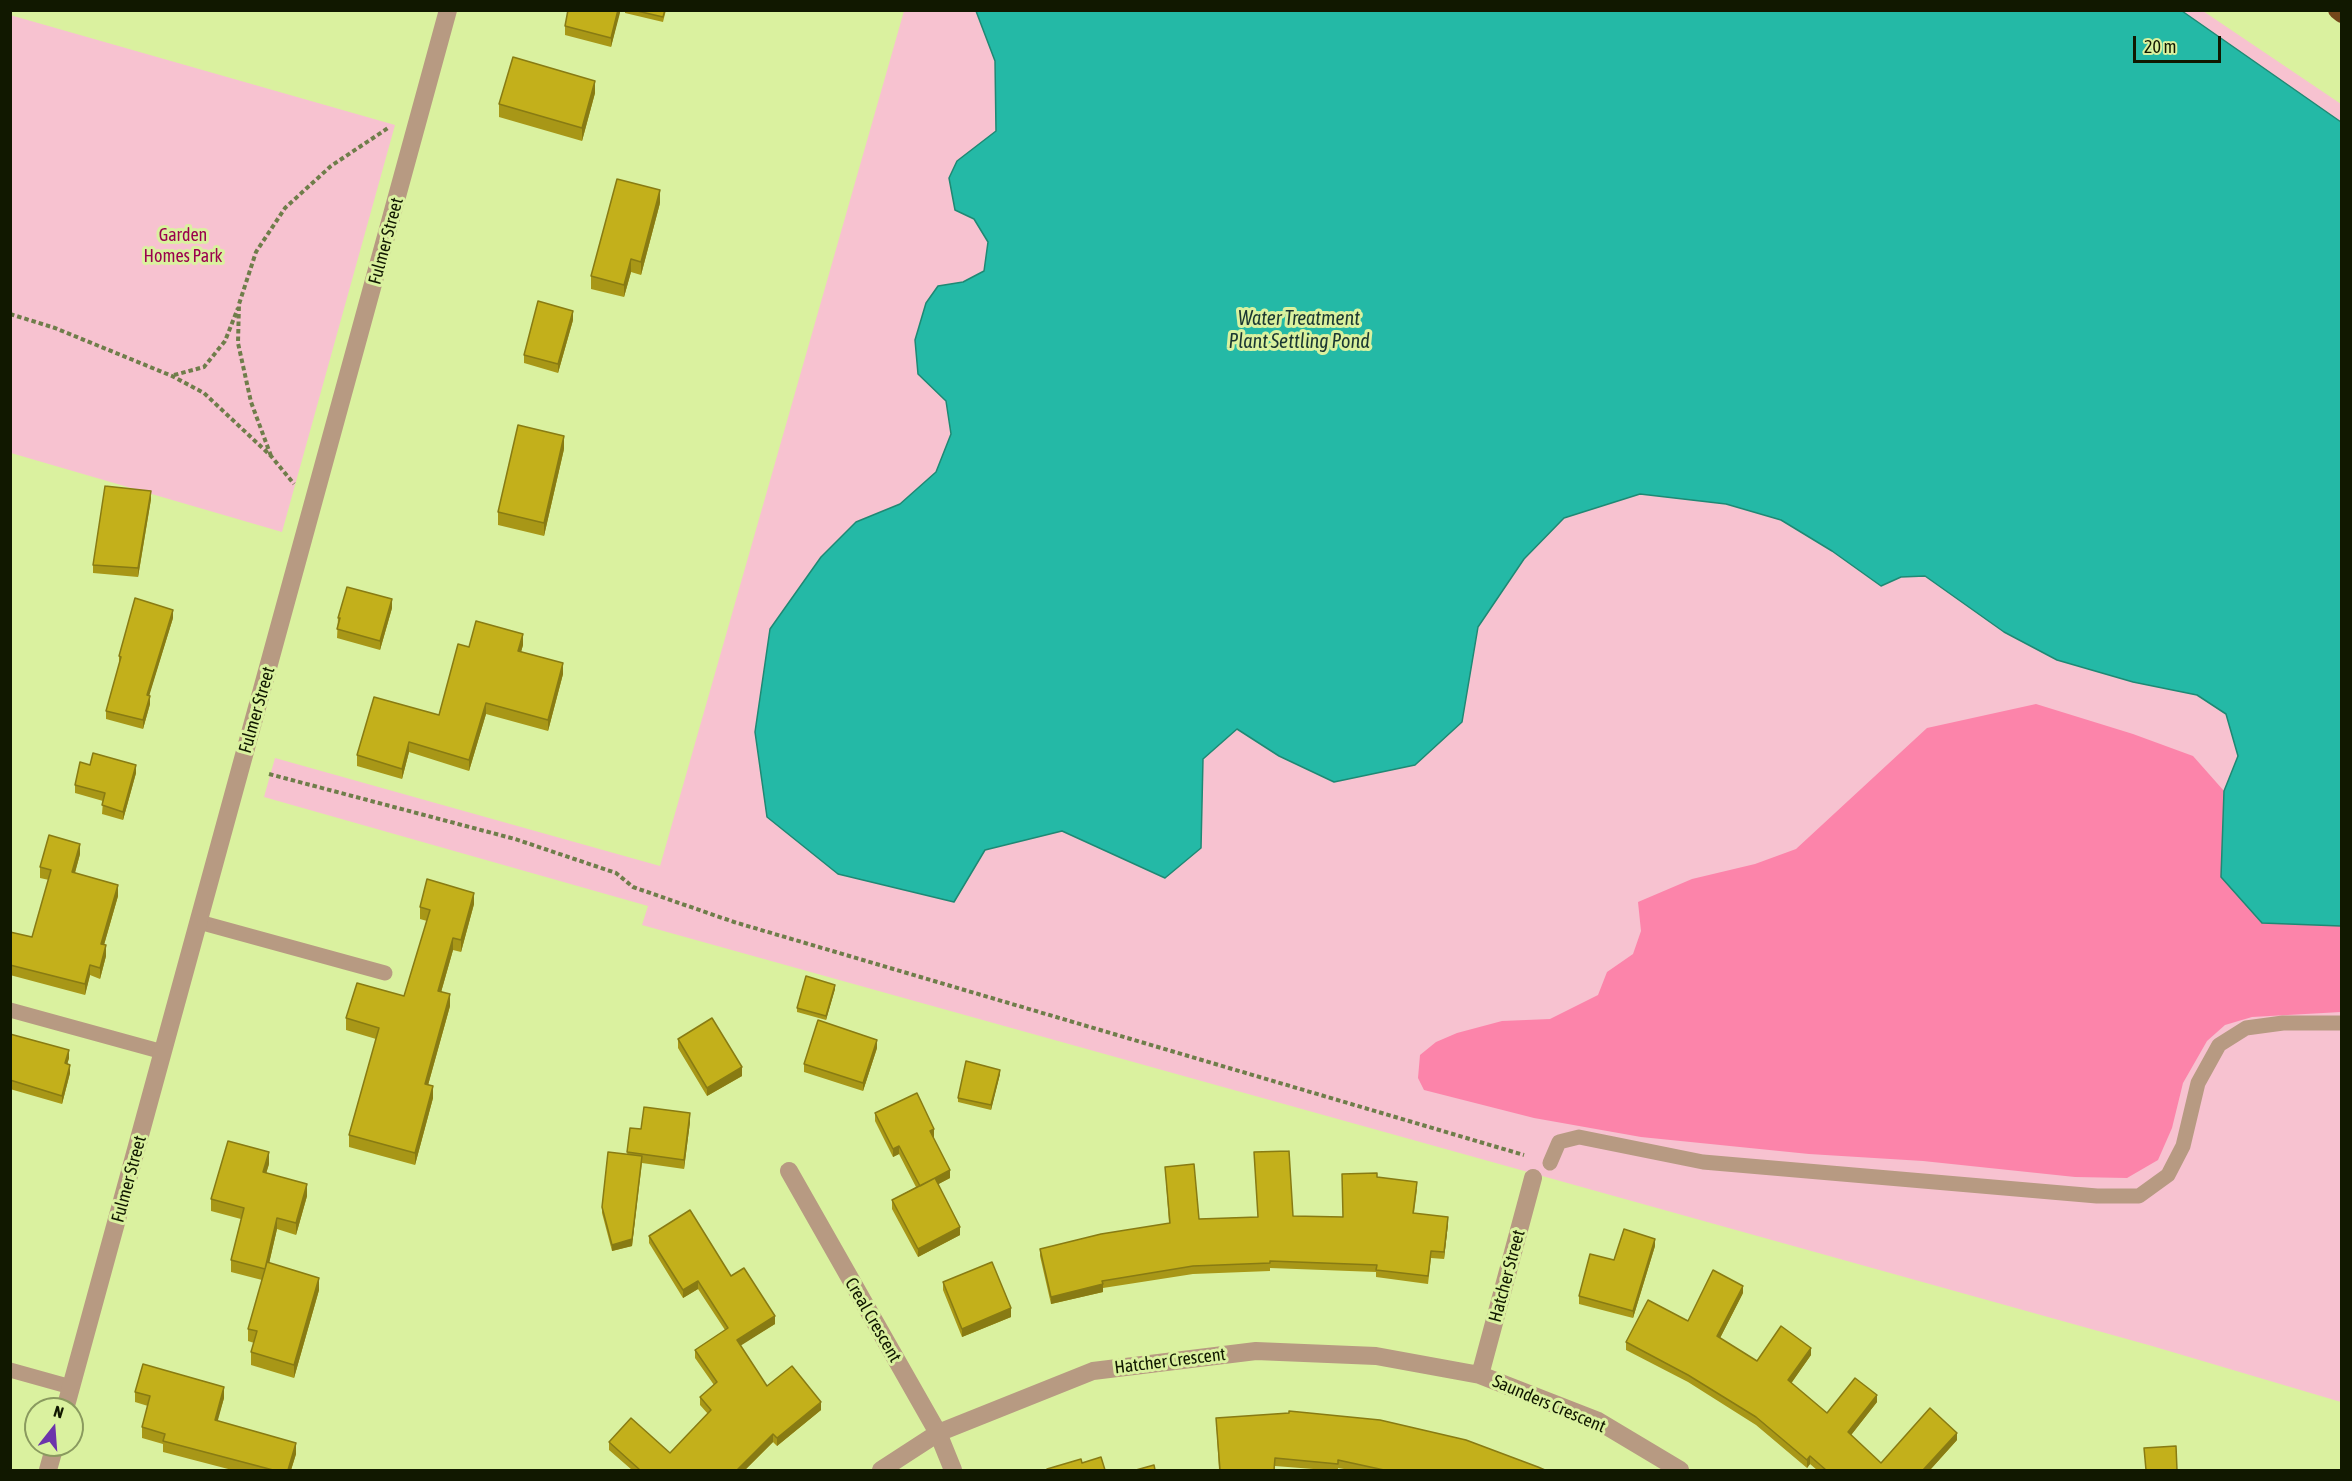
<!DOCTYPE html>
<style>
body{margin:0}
#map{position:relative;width:2352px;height:1481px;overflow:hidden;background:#daf19f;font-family:"Asap Condensed",sans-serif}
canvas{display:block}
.frame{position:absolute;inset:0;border:12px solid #111800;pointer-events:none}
.north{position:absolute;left:24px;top:1397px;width:60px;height:60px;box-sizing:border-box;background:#daf19f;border:2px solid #8a9a5f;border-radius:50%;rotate:17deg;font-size:16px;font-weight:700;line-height:24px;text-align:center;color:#111800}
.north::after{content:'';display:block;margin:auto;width:21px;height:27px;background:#6c34ab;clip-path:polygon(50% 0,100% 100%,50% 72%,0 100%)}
.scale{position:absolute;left:2133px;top:36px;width:88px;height:27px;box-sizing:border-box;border:3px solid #111800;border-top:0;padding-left:8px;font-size:18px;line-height:21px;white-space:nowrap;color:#111800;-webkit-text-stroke:4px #daf19f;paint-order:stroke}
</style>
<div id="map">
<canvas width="2352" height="1481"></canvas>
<div class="frame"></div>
<div class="north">N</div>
<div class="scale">20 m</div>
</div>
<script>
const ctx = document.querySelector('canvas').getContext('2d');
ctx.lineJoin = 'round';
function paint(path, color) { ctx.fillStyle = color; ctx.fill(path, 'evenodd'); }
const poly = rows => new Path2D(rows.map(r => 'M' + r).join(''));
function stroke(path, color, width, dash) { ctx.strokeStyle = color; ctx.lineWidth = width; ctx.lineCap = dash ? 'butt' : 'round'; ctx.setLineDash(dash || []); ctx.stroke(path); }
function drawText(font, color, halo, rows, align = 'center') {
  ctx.font = font + ' "Asap Condensed",sans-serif'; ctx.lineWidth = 6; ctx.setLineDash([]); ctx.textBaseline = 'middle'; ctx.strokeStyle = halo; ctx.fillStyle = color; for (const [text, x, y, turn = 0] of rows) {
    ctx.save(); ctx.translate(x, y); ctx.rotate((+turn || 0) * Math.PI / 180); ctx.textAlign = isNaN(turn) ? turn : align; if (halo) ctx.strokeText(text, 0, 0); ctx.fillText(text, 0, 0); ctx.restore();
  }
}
const green = poly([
 [904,11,2203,11,2341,104,2341,1402,2152,1346,642,925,648,906,264,797,275,758,660,866],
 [10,15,395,125,282,532,11,453]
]);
const forest = poly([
 [2036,704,2133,734,2193,756,2224,791,2221,877,2262,923,2341,926,2341,1012,2252,1017,2225,1025,2207,1041,2183,1083,2172,1128,2158,1160,2127,1178,2075,1177,1923,1161,1809,1154,1641,1137,1534,1118,1424,1090,1418,1078,1420,1055,1436,1042,1457,1033,1502,1021,1550,1019,1598,995,1607,972,1633,954,1641,931,1638,902,1692,879,1755,864,1796,849,1927,728]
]);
const water = poly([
 [976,11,2182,11,2341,122,2341,926,2262,923,2221,877,2224,791,2238,756,2226,714,2197,695,2133,682,2057,660,2004,632,1925,576,1901,577,1881,586,1832,551,1781,520,1726,504,1640,494,1564,518,1524,559,1478,627,1462,722,1415,765,1334,782,1279,756,1237,729,1203,759,1201,848,1165,878,1062,831,985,850,954,902,838,874,767,817,755,732,770,629,821,557,856,522,900,504,936,472,951,434,946,401,918,374,915,340,926,303,938,286,963,282,984,271,988,242,974,219,955,210,949,178,957,161,996,131,995,61,976,11]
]);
const path = poly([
 [10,314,55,328,172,376,204,393,271,456,294,484],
 [174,375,204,367,225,341,238,308],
 [271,456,251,402,238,343,239,304,256,252,285,208,331,166,388,128],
 [269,774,515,839,616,873,633,887,734,922,1524,1155]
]);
const service = poly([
 [199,922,385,973],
 [10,1010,163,1052],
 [1550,1163,1559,1142,1579,1137,1703,1162,2097,1196,2139,1196,2168,1175,2183,1146,2198,1083,2219,1045,2246,1028,2283,1023,2342,1023],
 [10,1370,71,1387]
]);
const minor = poly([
 [789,1171,938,1433,953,1470],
 [1480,1375,1533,1178],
 [65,1409,448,10],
 [48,1470,55,1445],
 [881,1470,938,1433,1093,1371,1256,1351,1376,1356,1480,1375,1598,1421,1680,1470]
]);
const motorway = poly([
 [2337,10,2342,14]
]);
const wall = poly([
 [620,10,611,47,565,35,565,26],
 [625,10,666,10,663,22,625,13],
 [595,93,582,141,499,117,499,104],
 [660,203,641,275,631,272,624,297,591,289,591,276],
 [573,320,558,373,524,363,524,355],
 [564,449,544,536,498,525,498,512],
 [151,499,138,577,93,573,93,565],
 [392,608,380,650,337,638,338,618],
 [173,618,149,695,150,704,143,729,106,719,106,711,119,665,119,656],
 [523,645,521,652,563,674,548,731,486,714,469,771,409,752,402,779,357,766,357,755,439,715,469,647],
 [90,765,136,773,123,820,102,814,103,801,75,793,75,785],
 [80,854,75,873,118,896,104,945,106,956,100,979,90,975,85,995,10,975,10,932,32,937,49,880,40,878,40,867],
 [474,904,461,952,453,950,441,992,450,1006,428,1085,433,1098,415,1165,349,1147,349,1135,376,1039,346,1030,346,1018,404,996,427,921,420,919,420,907],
 [835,989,826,1020,797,1012,797,1008],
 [10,1034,69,1058,67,1064,70,1073,62,1104,10,1089],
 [678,1039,742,1076,707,1096,678,1048],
 [877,1048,863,1091,804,1072,804,1064],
 [1000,1074,991,1110,958,1102,958,1098],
 [875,1113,934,1137,933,1138,950,1178,938,1184,960,1235,918,1257,892,1209,892,1200,916,1187,899,1154,893,1157,875,1121],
 [690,1122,684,1169,642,1163,632,1246,612,1251,602,1213,602,1207,627,1155,630,1128,641,1129],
 [1254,1152,1293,1216,1342,1217,1377,1177,1417,1189,1414,1213,1448,1224,1444,1259,1431,1258,1428,1284,1376,1277,1376,1272,1270,1268,1270,1271,1193,1274,1103,1288,1103,1292,1051,1304,1040,1256,1040,1249,1169,1223,1165,1167,1199,1219,1258,1217],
 [269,1164,266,1173,307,1196,296,1235,277,1229,269,1263,319,1290,294,1378,251,1365,251,1352,254,1343,248,1341,248,1329,262,1280,231,1272,231,1260,241,1219,211,1211,211,1199],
 [649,1236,731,1276,775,1324,740,1345,767,1386,821,1410,777,1446,773,1442,745,1470,632,1470,609,1450,609,1442,670,1453,708,1414,700,1405,700,1397,714,1385,695,1358,695,1350,725,1330,698,1289,683,1298,649,1243],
 [1655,1246,1633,1318,1579,1304,1579,1296,1614,1260],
 [943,1282,1011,1317,962,1337,943,1290],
 [1743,1293,1720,1338,1757,1361,1811,1355,1791,1383,1827,1413,1877,1402,1851,1435,1881,1463,1957,1440,1930,1470,1817,1470,1810,1464,1807,1468,1756,1425,1688,1382,1626,1350,1626,1342,1688,1321],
 [135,1392,224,1398,217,1421,296,1454,291,1470,232,1470,163,1452,163,1444,142,1438,142,1427,148,1406,135,1402],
 [1216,1418,1545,1470,1350,1470,1338,1468,1338,1470,1326,1470,1275,1466,1275,1470,1219,1470]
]);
const shadedWall = poly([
 [618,10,620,10,620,13,611,47,611,38],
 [595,81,595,93,582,141,582,128],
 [660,190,660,203,641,275,641,262],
 [631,259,631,272,624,297,624,285],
 [573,311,573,320,558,373,558,364],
 [564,436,564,449,544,536,544,523],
 [151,491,151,499,138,577,138,568],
 [392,599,392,608,380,650,380,641],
 [173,610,173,618,147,703,147,695],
 [523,634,523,645,518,662,518,651],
 [563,663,563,674,548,731,548,720],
 [150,696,150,704,143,729,143,720],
 [486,703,486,714,469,771,469,760],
 [409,742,409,752,402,779,402,769],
 [136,765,136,773,123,820,123,812],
 [80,844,80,854,72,883,72,872],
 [118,885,118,896,101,955,101,944],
 [474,893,474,904,461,952,461,940],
 [453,938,453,950,438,1003,438,991],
 [106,945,106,956,100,979,100,968],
 [90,965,90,975,85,995,85,984],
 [835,985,835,989,826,1020,826,1016],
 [450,994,450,1006,425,1096,425,1084],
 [877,1040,877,1048,863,1091,863,1083],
 [69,1050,69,1058,65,1072,65,1063],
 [70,1065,70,1073,62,1104,62,1096],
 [742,1067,742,1076,707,1096,707,1088],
 [1000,1070,1000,1074,991,1110,991,1105],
 [433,1086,433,1098,415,1165,415,1153],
 [690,1113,690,1122,684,1169,684,1160],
 [934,1129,934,1137,930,1139,930,1131],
 [899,1146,899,1154,893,1157,893,1149],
 [269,1152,269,1164,263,1184,263,1172],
 [642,1156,632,1246,612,1251,612,1245],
 [950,1170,950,1178,920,1194,920,1186],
 [307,1184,307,1196,296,1235,296,1223],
 [1448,1217,1448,1224,1444,1259,1444,1252],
 [277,1218,277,1229,265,1281,265,1269],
 [960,1227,960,1235,918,1257,918,1249],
 [1655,1239,1655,1246,1633,1318,1633,1311],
 [319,1278,319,1290,294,1378,294,1365],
 [698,1281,698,1289,683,1298,683,1290],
 [1103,1284,1103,1292,1051,1304,1051,1297],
 [1743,1286,1743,1293,1717,1344,1717,1336],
 [1011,1308,1011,1317,962,1337,962,1329],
 [775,1316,775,1324,737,1348,737,1340],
 [1811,1348,1811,1355,1788,1388,1788,1380],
 [224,1387,224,1398,215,1431,215,1420],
 [1877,1395,1877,1402,1848,1439,1848,1432],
 [821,1402,821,1410,777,1446,777,1438],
 [1957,1433,1957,1440,1930,1470,1923,1470],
 [773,1434,773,1442,745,1470,737,1470],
 [296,1443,296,1454,291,1470,288,1470],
 [1810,1456,1810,1464,1807,1468,1807,1460]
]);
const building = poly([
 [568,10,618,10,611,38,565,26,568,10],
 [633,10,665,10,663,17,633,10],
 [513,57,595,81,582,128,499,104,513,57],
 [617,179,660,190,641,262,631,259,624,285,591,276,617,179],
 [538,301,573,311,558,364,524,355,538,301],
 [518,425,564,436,544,523,498,512,518,425],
 [105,486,151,491,138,568,93,565,105,486],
 [347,587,392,599,380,641,337,629,340,618,338,618,347,587],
 [135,598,173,610,147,695,150,696,143,720,106,711,121,657,119,656,135,598],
 [476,621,523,634,518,651,563,663,548,720,486,703,469,760,409,742,402,769,357,755,374,697,439,715,458,644,469,647,476,621],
 [93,753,136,765,123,812,102,805,105,793,75,785,80,762,90,765,93,753],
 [49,835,80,844,72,872,118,885,101,944,106,945,100,968,90,965,85,984,10,965,10,932,32,937,51,870,40,867,49,835],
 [427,879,474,893,461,940,453,938,438,991,450,994,425,1084,433,1086,415,1153,349,1135,379,1028,346,1018,357,983,404,996,430,910,420,907,427,879],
 [806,976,835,985,826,1016,797,1008,806,976],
 [712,1018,742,1067,707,1088,678,1039,712,1018],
 [818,1020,877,1040,863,1083,804,1064,818,1020],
 [10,1034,69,1050,65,1063,70,1065,62,1096,10,1080,10,1034],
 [966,1061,1000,1070,991,1105,958,1098,966,1061],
 [917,1093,934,1129,930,1131,950,1170,920,1186,899,1146,893,1149,875,1113,917,1093],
 [644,1107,690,1113,684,1160,627,1152,630,1128,641,1129,644,1107],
 [228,1141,269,1152,263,1172,307,1184,296,1223,277,1218,265,1269,231,1260,244,1208,211,1199,228,1141],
 [1289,1151,1293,1216,1343,1217,1342,1174,1377,1173,1377,1177,1417,1182,1413,1213,1448,1217,1444,1252,1431,1251,1428,1276,1376,1270,1377,1265,1270,1261,1270,1263,1193,1266,1102,1281,1103,1284,1051,1297,1040,1249,1101,1234,1170,1223,1165,1167,1194,1164,1199,1219,1258,1217,1254,1152,1289,1151],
 [608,1152,642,1156,632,1239,612,1245,602,1207,608,1152],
 [935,1178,960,1227,918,1249,892,1200,935,1178],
 [690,1210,731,1276,744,1268,775,1316,737,1340,767,1386,792,1366,821,1402,777,1438,773,1434,737,1470,640,1470,609,1442,631,1418,670,1453,711,1410,700,1397,717,1382,695,1350,728,1328,698,1281,683,1290,649,1236,690,1210],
 [1624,1229,1655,1239,1633,1311,1579,1296,1590,1254,1614,1260,1624,1229],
 [267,1262,319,1278,294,1365,251,1352,257,1331,248,1329,267,1262],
 [992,1262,1011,1308,962,1329,943,1282,992,1262],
 [1713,1270,1743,1286,1717,1336,1757,1361,1781,1326,1811,1348,1788,1380,1827,1413,1855,1378,1877,1395,1848,1432,1881,1463,1930,1408,1957,1433,1923,1470,1826,1470,1810,1456,1807,1460,1756,1417,1688,1375,1626,1342,1648,1300,1688,1321,1713,1270],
 [143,1364,224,1387,215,1420,296,1443,288,1470,273,1470,163,1441,165,1434,142,1427,150,1396,135,1392,143,1364],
 [1289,1411,1380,1420,1466,1440,1538,1467,1545,1470,1384,1470,1338,1460,1338,1464,1275,1458,1274,1470,1220,1470,1216,1418,1289,1413,1289,1411],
 [2176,1446,2177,1470,2142,1470,2146,1470,2144,1448,2176,1446],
 [1101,1457,1105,1470,1047,1470,1047,1469,1081,1459,1082,1463,1101,1457],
 [1154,1465,1155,1470,1136,1470,1154,1465]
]);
const parkNames = [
 ["Garden",183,235],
 ["Homes Park",183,256]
];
const streetNames = [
 ["Fulmer Street",386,241,-75],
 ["Fulmer Street",257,710,-74],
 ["Fulmer Street",129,1179,-75],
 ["Hatcher Street",1507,1276,-75],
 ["Creal Crescent",873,1320,60],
 ["Hatcher Crescent",1170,1361,-7],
 ["Saunders Crescent",1549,1404,23]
];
const waterNames = [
 ["Water Treatment",1299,319],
 ["Plant Settling Pond",1299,342]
];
paint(green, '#f7c2d0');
paint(forest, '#fc84aa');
paint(water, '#24b9a6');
stroke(water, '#1e8974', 1.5);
stroke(path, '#6f7d4a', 4, [4.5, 3]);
stroke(service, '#b79a82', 15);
stroke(minor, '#b79a82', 18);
stroke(motorway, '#74461a', 18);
paint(wall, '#a89717');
paint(shadedWall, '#887b13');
paint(building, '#c3b01b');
stroke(building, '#887b13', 1.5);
drawText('18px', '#9b004e', '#daf19f', parkNames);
drawText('18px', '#111800', '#daf19f', streetNames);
drawText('italic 20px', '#1a3732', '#daf19f', waterNames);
</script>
